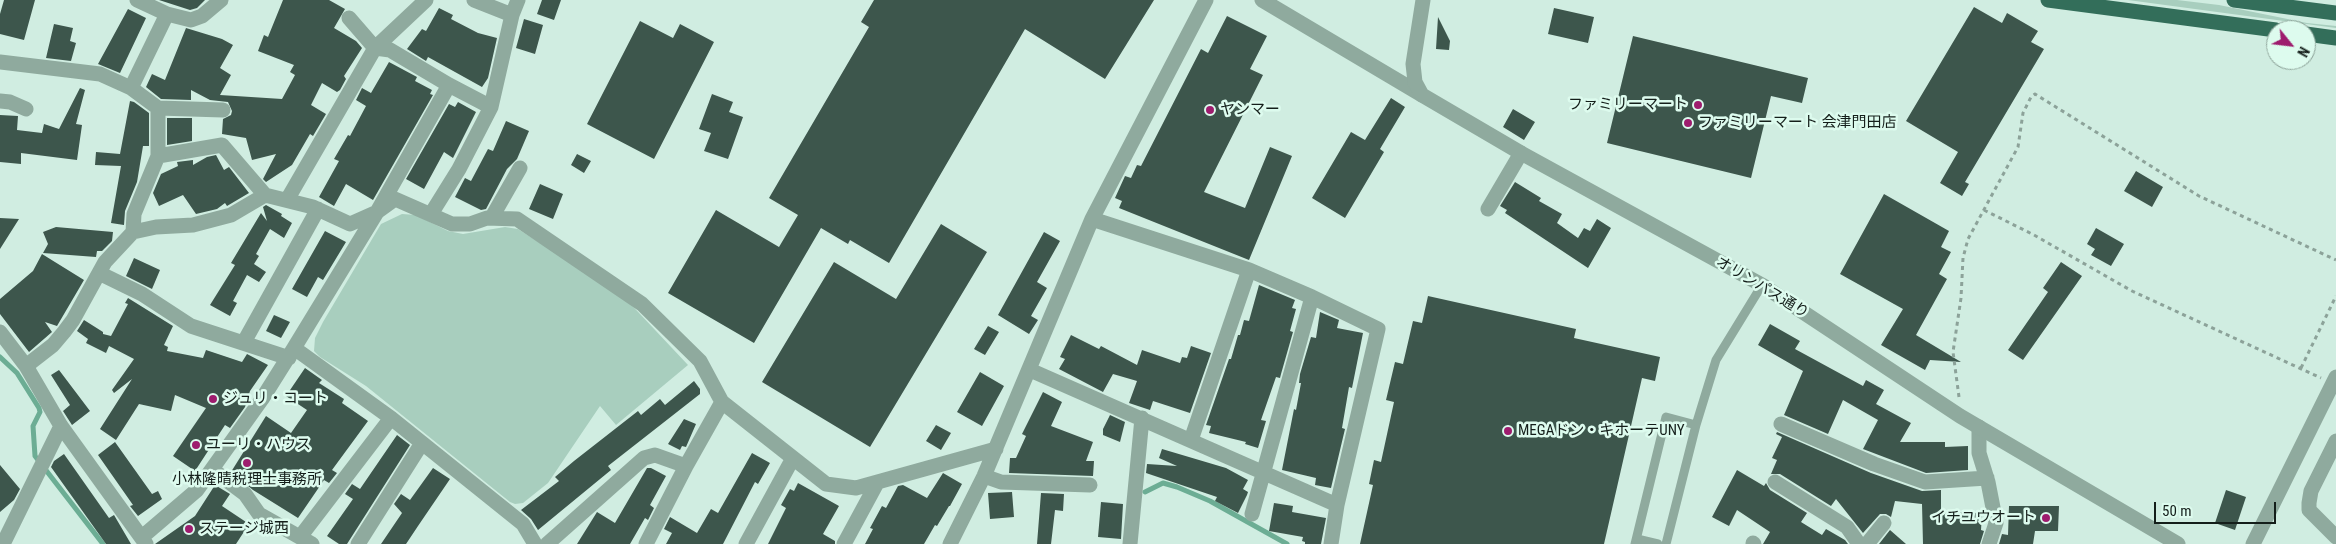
<!DOCTYPE html>
<meta charset="utf-8">
<style>
body{margin:0}
#map{position:relative;width:2336px;height:544px;overflow:hidden;background:#d0ede1;font-family:"Roboto Condensed",sans-serif}
canvas{display:block}
.north{position:absolute;left:2266px;top:20px;width:50px;height:50px;box-sizing:border-box;background:#ddfbee;border:1px solid #8da399;border-radius:50%;rotate:119deg;font-size:14px;font-weight:700;line-height:20px;text-align:center;color:#141e1a}
.north::after{content:'';display:block;margin:auto;width:18px;height:22px;background:#9e1c6e;clip-path:polygon(50% 0,100% 100%,50% 72%,0 100%)}
.scale{position:absolute;left:2154px;top:502px;width:122px;height:22px;box-sizing:border-box;border:2px solid #141e1a;border-top:0;padding-left:6px;font-size:15px;line-height:18px;white-space:nowrap;color:#141e1a;-webkit-text-stroke:4px #ddfbee;paint-order:stroke}
</style>
<div id="map">
<canvas width="2336" height="544"></canvas>
<div class="north">N</div>
<div class="scale">50 m</div>
</div>
<script>
const ctx = document.querySelector('canvas').getContext('2d');
ctx.lineJoin = 'round';
function paint(path, color) { ctx.fillStyle = color; ctx.fill(path, 'evenodd'); }
const poly = rows => new Path2D(rows.map(r => 'M' + r).join(''));
function stroke(path, color, width, dash) { ctx.strokeStyle = color; ctx.lineWidth = width; ctx.lineCap = dash ? 'butt' : 'round'; ctx.setLineDash(dash || []); ctx.stroke(path); }
function drawText(font, color, halo, rows, align = 'center') {
  ctx.font = font + ' "Roboto Condensed","Noto Sans JP",sans-serif'; ctx.lineWidth = 5; ctx.setLineDash([]); ctx.textBaseline = 'middle'; ctx.strokeStyle = halo; ctx.fillStyle = color; for (const [text, x, y, turn = 0] of rows) {
    ctx.save(); ctx.translate(x, y); ctx.rotate((+turn || 0) * Math.PI / 180); ctx.textAlign = isNaN(turn) ? turn : align; if (halo) ctx.strokeText(text, 0, 0); ctx.fillText(text, 0, 0); ctx.restore();
  }
}
const green = poly([
 [2128,0,2177,0,2219,5,2307,23,2336,26,2336,28],
 [402,214,416,215,448,231,463,234,505,227,518,229,624,297,688,365,616,425,600,406,548,483,523,503,515,504,510,502,366,386,320,357,314,351,315,338,323,322,381,224]
]);
const stream = poly([
 [0,357,17,373,39,408,40,412,33,426,35,456,103,544],
 [1145,492,1163,483,1177,487,1210,501,1287,544]
]);
const building = poly([
 [4,0,35,0,24,40,0,34,0,14],
 [159,0,205,0,197,8,190,10],
 [283,0,329,0,345,9,334,28,356,41,362,48,344,76,346,79,340,90,337,92,322,83,311,105,326,114,313,136,310,134,292,165,266,182,263,179,276,154,252,160,246,138,222,134,223,119,231,115,232,111,228,102,210,100,191,90,191,100,161,99,146,87,152,74,165,80,186,28,222,39,233,45,220,68,231,75,220,95,282,99,295,75,290,72,294,65,258,51,264,35,268,37],
 [542,0,561,0,554,20,537,14],
 [874,0,1154,0,1105,79,1025,29,889,263,850,240,848,244,821,228,754,343,668,293,716,210,779,247,798,215,769,198,869,27,861,22],
 [1974,7,2002,23,2007,13,2038,31,2031,42,2044,49,1965,182,1969,184,1962,196,1940,183,1958,152,1906,121],
 [439,8,453,15,451,19,478,33,497,38,488,78,482,87,428,57,426,61,407,49,422,29,426,31],
 [1554,8,1594,17,1588,43,1548,34],
 [128,9,146,18,120,73,98,64],
 [1227,16,1267,36,1250,69,1263,75,1204,192,1245,208,1270,147,1292,156,1249,260,1119,208,1122,201,1115,198,1125,176,1131,178,1137,165,1141,166,1201,49,1208,53],
 [1438,17,1450,41,1449,50,1436,49],
 [524,19,543,25,535,54,516,48],
 [640,21,673,38,680,24,714,42,654,159,587,124],
 [54,24,73,28,70,41,76,43,71,61,46,58],
 [1633,36,1808,78,1802,103,1771,96,1751,178,1607,143],
 [389,62,417,77,415,81,432,90,430,94,433,95,373,200,346,184,334,206,319,197,339,161,334,159,348,135,350,136,366,106,356,100,362,88,371,93],
 [80,88,85,90,76,124,82,125,77,160,21,153,21,164,0,162,0,115,18,116,17,130,42,133,44,124,59,129],
 [712,94,733,102,729,112,743,117,728,159,704,151,711,133,699,129],
 [1391,98,1405,107,1380,149,1384,152,1345,218,1312,198,1351,132,1365,140],
 [130,101,134,102,149,113,149,146,143,146,137,182,125,211,124,225,111,223,121,166,95,165,96,152,120,154],
 [458,102,476,112,453,158,444,152,424,189,406,179,449,104,455,107],
 [1513,109,1535,122,1524,140,1503,127],
 [167,118,192,118,192,141,167,145],
 [506,121,529,131,517,159,507,169,486,209,481,210,455,197,465,178,471,181,488,149,493,151],
 [577,154,591,161,584,173,571,165],
 [216,155,224,170,229,167,249,193,227,206,225,203,217,209,196,214,183,195,159,206,153,193,161,174,178,166,177,162,193,160,193,165,207,157],
 [2136,171,2163,187,2152,207,2124,191],
 [1515,182,1541,198,1539,201,1562,214,1557,223,1578,238,1584,228,1590,231,1597,219,1611,228,1588,268,1505,213,1507,210,1500,206],
 [540,184,563,194,553,219,529,209],
 [1884,194,1949,231,1941,247,1951,252,1939,274,1947,279,1916,335,1961,362,1930,360,1925,370,1881,345,1903,309,1840,274],
 [266,205,282,214,281,216,292,223,284,238,270,229,256,254,259,256,254,264,266,272,259,282,247,275,233,301,237,303,230,316,210,305,235,265,231,263,261,213,267,221,263,207],
 [0,218,19,219,0,249],
 [941,224,987,252,870,447,762,382,834,262,896,299],
 [56,227,113,232,112,241,102,251,97,251,96,257,43,253,48,244,43,232],
 [2096,228,2124,244,2111,266,2091,255,2095,249,2087,244],
 [325,231,346,242,323,280,318,277,307,297,292,289],
 [1044,232,1060,241,1037,282,1047,288,1031,316,1038,320,1029,334,998,315],
 [42,254,84,280,57,326,45,322,52,332,29,352,0,314,0,299,33,271],
 [134,258,160,270,152,289,126,276],
 [2061,262,2082,276,2023,360,2008,350,2048,292,2043,288],
 [1259,285,1295,300,1292,308,1296,309,1290,331,1293,332,1281,374,1280,378,1276,377,1261,420,1266,421,1258,448,1245,444,1246,442,1209,433,1211,426,1206,425,1229,359,1231,359,1238,335,1240,335,1244,320,1249,321],
 [1428,296,1576,329,1574,338,1660,357,1655,381,1642,378,1604,544,1360,544,1373,485,1369,484,1374,460,1381,462,1394,402,1386,400,1395,362,1403,364,1413,321,1422,323],
 [128,298,173,326,164,345,168,347,167,351,203,358,206,350,242,362,247,354,268,365,250,391,245,407,230,428,225,425,195,471,173,456,206,408,175,395,171,411,139,404,116,440,100,429,132,379,114,393,112,390,134,359,109,346,106,353,86,343,88,339,77,331,84,320,103,332,103,334,111,336,128,304,125,303],
 [1320,312,1339,320,1337,328,1363,333,1352,388,1349,387,1342,428,1345,429,1331,488,1315,485,1316,478,1282,470,1294,409,1296,410,1301,383,1299,383,1300,374,1311,337,1316,338],
 [274,315,290,322,281,338,266,331],
 [1770,324,1800,341,1795,349,1863,386,1866,380,1884,390,1876,404,1911,423,1900,442,1945,442,1945,447,1968,446,1968,470,1926,473,1863,449,1878,420,1843,400,1828,434,1784,415,1803,371,1758,345],
 [988,326,999,332,985,355,974,349],
 [1071,335,1099,349,1101,346,1137,365,1142,350,1180,363,1182,357,1187,358,1191,346,1211,353,1190,413,1153,401,1150,410,1129,403,1137,381,1113,374,1103,392,1059,369,1065,359,1060,357],
 [305,368,322,380,319,383,344,399,342,403,368,421,332,470,337,473,329,483,324,480,298,518,253,490,231,472,266,416,291,433,307,410,286,396],
 [59,370,90,411,72,425,63,411,70,405,51,375],
 [980,372,1004,386,982,426,957,412],
 [694,381,700,389,700,394,608,466,611,470,538,530,531,519,521,510,559,481,555,477,574,461,638,411,641,415,660,399,665,405],
 [1043,392,1062,402,1051,426,1093,442,1086,461,1094,461,1093,476,1009,473,1010,458,1016,458,1026,436,1022,434],
 [1110,415,1125,422,1120,442,1103,435,1103,429],
 [684,419,696,424,686,447,682,446,680,450,668,444],
 [936,425,951,433,941,450,926,441],
 [1777,432,1871,473,1922,491,1941,490,1941,512,1982,513,1981,530,1984,531,1980,544,1923,544,1922,504,1895,501,1891,517,1886,514,1880,514,1863,533,1836,499,1831,506,1780,474,1771,474,1777,460,1772,458,1782,437,1776,434],
 [397,435,410,445,347,544,339,544,327,536,353,499,345,494,352,484,360,489],
 [115,442,152,494,158,491,162,499,138,516,130,506,133,505,98,455],
 [1162,449,1226,468,1248,480,1243,489,1248,492,1247,495,1238,513,1215,501,1217,497,1146,473,1147,464,1177,466,1159,458],
 [752,453,770,463,758,484,755,482,723,544,666,544,672,533,664,529,670,517,697,533,711,509,718,513],
 [64,454,109,518,114,515,131,544,106,544,51,467,54,461],
 [0,465,20,489,14,500,0,512],
 [433,468,450,479,418,526,406,544,381,544,402,513,394,504,401,494,410,500],
 [647,468,651,468,666,476,650,505,654,508,648,520,645,518,630,544,577,544,597,512,615,523],
 [1737,470,1764,486,1766,483,1770,490,1807,513,1801,522,1822,535,1826,529,1845,540,1848,544,1763,544,1770,532,1737,510,1729,526,1712,517],
 [943,473,962,484,950,506,949,506,937,526,935,525,924,544,865,544,873,529,870,528,882,506,886,508,898,486,903,485,927,498],
 [798,483,839,506,823,534,835,541,835,544,768,544,786,508,781,505,790,489,794,491],
 [215,485,230,494,222,506,249,524,236,544,155,544,195,516],
 [2226,490,2246,497,2235,530,2215,523],
 [1012,492,1014,517,990,519,988,493],
 [1041,493,1064,494,1063,511,1055,510,1051,544,1037,544],
 [1101,502,1123,504,1121,539,1098,537],
 [1274,503,1293,506,1292,512,1326,518,1321,544,1305,544,1305,542,1302,541,1303,537,1269,531],
 [2009,506,2059,506,2058,531,2035,531,2033,544,1999,544,2002,534,2008,535],
 [1890,530,1906,544,1879,544]
]);
const path = poly([
 [1984,210,2034,235,2132,291,2321,378],
 [2301,368,2336,296],
 [1959,397,1953,352,1961,298,1963,258,1968,239,2018,147,2023,113,2031,97,2035,94,2199,196,2336,260]
]);
const service = poly([
 [1637,539,1658,544],
 [1635,544,1666,417,1696,425,1716,360,1762,285],
 [1666,544,1696,425]
]);
const minor = poly([
 [137,0,167,14,191,20,202,16,221,0],
 [474,0,512,15],
 [1262,0,1422,95],
 [349,18,375,48,390,50,449,85,491,107],
 [0,62,100,74,131,88],
 [0,101,10,102,26,109],
 [158,108,223,110],
 [158,156,222,145,265,195],
 [287,200,375,48,426,0],
 [1488,209,1521,153],
 [431,214,459,169,491,107,512,15,518,0],
 [492,217,520,168],
 [1092,219,1249,270,1312,297,1378,329,1337,505,1331,544],
 [133,232,156,227,193,225,231,215,265,195,313,207,350,224,377,212,395,199,452,224,470,224,487,218,517,219,642,304,700,361,722,402],
 [99,273,142,294,191,326,289,358],
 [0,332,26,366,61,426,146,544],
 [244,342,318,209],
 [294,348,377,212,449,85],
 [26,366,53,345,64,332,73,320,105,262,133,232,134,214,158,156,158,108,131,88,167,14],
 [1030,370,1337,505],
 [1781,424,1874,464,1925,482,1987,478],
 [1979,427,1979,453,1988,482,1996,523,1989,544],
 [1191,440,1249,270],
 [2336,441,2311,491,2309,503,2309,510,2336,537],
 [213,470,245,494,259,514,312,544],
 [984,476,1001,482,1090,485],
 [1775,482,1847,527,1859,544],
 [1252,514,1312,297],
 [142,537,197,490,262,399,294,348,391,418,523,524,535,544],
 [300,537,391,418],
 [1753,543,1754,544],
 [3,544,61,426],
 [358,544,422,443],
 [547,544,644,458,655,455,686,466],
 [646,544,686,466,722,402,826,484,856,488,996,449],
 [746,544,793,458],
 [844,544,877,483],
 [950,544,984,476,1092,219,1206,0],
 [1130,544,1142,418],
 [1867,544,1884,523]
]);
const tertiary = poly([
 [1423,0,1413,64,1415,82,1422,95,1521,153,1762,285,1960,416,2178,544],
 [2253,544,2336,377]
]);
const trunk = poly([
 [2048,0,2276,30],
 [2234,0,2336,13],
 [2306,34,2336,38]
]);
const markers = [
 [1698,105,5,"#9e1c6e"],
 [1210,110,5,"#9e1c6e"],
 [1688,123,5,"#9e1c6e"],
 [213,399,5,"#9e1c6e"],
 [1508,431,5,"#9e1c6e"],
 [196,445,5,"#9e1c6e"],
 [247,463,5,"#9e1c6e"],
 [2046,518,5,"#9e1c6e"],
 [189,529,5,"#9e1c6e"]
];
const poiNames = [
 ["ファミリーマート",1688,105,"right"],
 ["ヤンマー",1220,110],
 ["ファミリーマート 会津門田店",1698,123],
 ["ジュリ・コート",223,399],
 ["MEGAドン・キホーテUNY",1518,431],
 ["ユーリ・ハウス",206,445],
 ["小林隆晴税理士事務所",247,480,"center"],
 ["イチユウオート",2036,518,"right"],
 ["ステージ城西",199,529]
];
const streetNames = [
 ["オリンパス通り",1762,288,31]
];
paint(green, '#a8cebe');
stroke(stream, '#6cad94', 5);
paint(building, '#3d564c');
stroke(path, '#8ca299', 3, [4, 4]);
stroke(service, '#8faa9e', 9);
stroke(minor, '#8faa9e', 15);
stroke(tertiary, '#8faa9e', 15);
stroke(trunk, '#336e5a', 15);
for (const [x, y, r, color] of markers) { const dot = new Path2D(); dot.arc(x, y, r, 0, 2 * Math.PI); ctx.fillStyle = color; ctx.fill(dot); stroke(dot, '#ddfbee', 2); }
drawText('15px', '#141e1a', '#ddfbee', poiNames, 'left');
drawText('15px', '#141e1a', '#ddfbee', streetNames);
</script>
